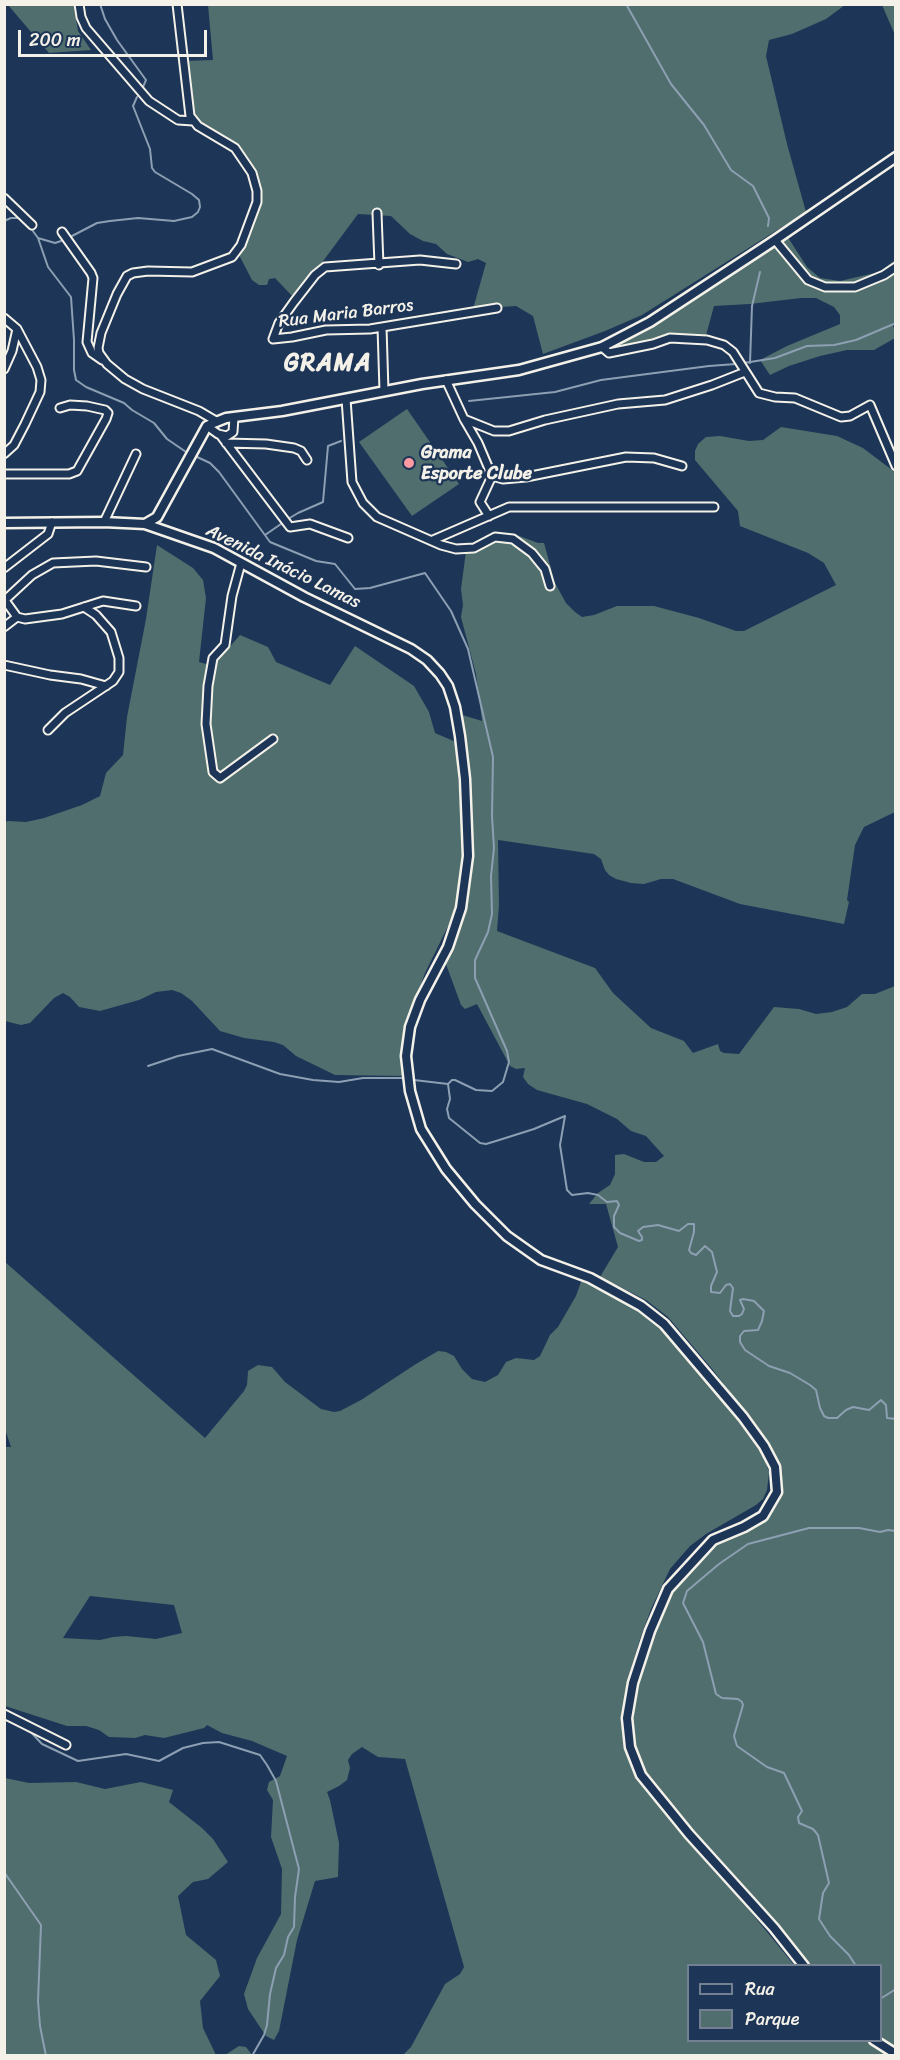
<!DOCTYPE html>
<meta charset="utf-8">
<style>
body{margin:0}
#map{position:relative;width:900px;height:2060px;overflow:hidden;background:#1d3557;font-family:Sriracha,sans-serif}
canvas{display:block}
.frame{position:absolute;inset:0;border:6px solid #f4f1e8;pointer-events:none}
.legend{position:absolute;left:687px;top:1964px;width:195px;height:78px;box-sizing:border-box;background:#1d3557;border:2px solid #738091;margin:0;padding:8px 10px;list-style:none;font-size:18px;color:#f4f1e8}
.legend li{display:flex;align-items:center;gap:12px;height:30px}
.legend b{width:30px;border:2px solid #738091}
.scale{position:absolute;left:18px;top:30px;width:189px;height:27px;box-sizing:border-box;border:3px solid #f4f1e8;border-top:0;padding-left:8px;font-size:18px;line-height:21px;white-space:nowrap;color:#f4f1e8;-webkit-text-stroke:4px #1d3557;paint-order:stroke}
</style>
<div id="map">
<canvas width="900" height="2060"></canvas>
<div class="frame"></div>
<ul class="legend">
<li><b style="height:8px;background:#1d3557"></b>Rua</li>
<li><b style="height:16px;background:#506e6d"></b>Parque</li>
</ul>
<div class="scale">200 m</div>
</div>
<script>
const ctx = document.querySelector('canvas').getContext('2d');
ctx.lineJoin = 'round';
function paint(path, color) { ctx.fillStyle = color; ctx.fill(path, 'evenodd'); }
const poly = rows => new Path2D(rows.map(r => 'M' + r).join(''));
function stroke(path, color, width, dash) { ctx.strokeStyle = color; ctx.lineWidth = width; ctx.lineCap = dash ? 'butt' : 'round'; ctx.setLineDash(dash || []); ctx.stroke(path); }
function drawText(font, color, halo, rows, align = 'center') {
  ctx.font = font + ' Sriracha,sans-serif'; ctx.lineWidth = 4.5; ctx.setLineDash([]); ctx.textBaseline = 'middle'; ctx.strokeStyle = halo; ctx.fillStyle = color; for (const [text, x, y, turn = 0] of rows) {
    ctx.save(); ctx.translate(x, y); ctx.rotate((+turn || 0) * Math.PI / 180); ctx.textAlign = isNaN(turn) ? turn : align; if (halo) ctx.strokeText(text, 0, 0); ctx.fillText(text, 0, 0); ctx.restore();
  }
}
const green = poly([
 [8,5,74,5,78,31,91,50,49,53],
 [208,5,845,5,826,19,792,34,769,40,766,56,787,144,806,212,642,315,605,331,543,354,533,316,516,306,473,309,486,263,478,259,468,262,447,254,436,244,423,241,410,234,391,216,358,214,295,299,275,278,269,279,267,285,259,285,252,280,238,253,260,192,250,164,239,146,185,121,184,61,213,60],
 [882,5,895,5,895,35],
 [787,236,807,267,820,278,840,281,879,272,895,260,895,322,892,324,895,330,895,338,874,350,847,350,820,356,789,366,770,375,760,360,787,346,840,324,840,315,834,307,816,298,801,298,750,304,714,306,705,339,676,334,599,352],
 [407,409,459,484,412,516,359,442],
 [781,427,837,436,863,448,896,473,895,812,864,827,855,845,847,900,849,902,844,924,740,904,673,879,661,879,644,884,631,883,616,879,609,875,605,870,601,859,594,854,498,840,499,905,497,931,595,968,613,993,651,1028,684,1041,693,1053,718,1044,720,1051,724,1053,739,1054,774,1007,799,1009,816,1014,832,1012,847,1007,862,994,875,994,895,986,895,2046,881,2038,880,1966,806,1965,725,1866,655,1787,646,1774,636,1751,632,1718,637,1685,641,1669,665,1600,704,1546,755,1520,772,1501,777,1465,770,1447,749,1417,713,1370,668,1317,646,1300,600,1277,618,1247,606,1204,589,1204,598,1193,610,1185,615,1174,615,1155,624,1154,644,1162,656,1162,664,1156,646,1136,631,1131,617,1119,587,1104,537,1090,528,1084,523,1077,525,1068,516,1069,510,1066,477,1004,465,1009,461,1005,443,956,466,906,473,861,467,753,459,714,482,721,476,674,461,617,463,605,461,589,466,551,514,534,538,543,544,543,555,583,566,603,575,612,582,617,594,615,617,606,654,606,699,618,736,631,744,631,836,585,824,563,808,553,740,526,738,511,695,460,695,451,698,444,706,437,720,436,749,441,763,440],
 [157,545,193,568,203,580,206,598,199,662,213,666,240,635,268,647,276,662,330,685,355,646,414,686,429,712,435,733,456,742,464,861,462,883,454,914,425,973,410,1015,405,1076,335,1075,296,1056,283,1045,274,1042,244,1038,220,1031,192,1001,181,993,172,990,156,992,139,1000,100,1011,79,1007,70,997,63,993,54,998,30,1023,21,1025,5,1021,5,822,8,821,26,822,44,818,82,805,100,796,106,773,123,755,127,717,146,619],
 [5,1262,205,1438,244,1391,247,1385,248,1371,258,1365,272,1367,285,1382,321,1409,334,1412,340,1411,361,1400,416,1364,438,1351,446,1352,454,1356,462,1369,472,1379,485,1382,498,1375,506,1362,516,1358,534,1360,540,1356,550,1335,558,1327,576,1296,582,1279,608,1290,648,1312,724,1399,763,1452,769,1473,767,1490,763,1499,756,1505,706,1534,690,1546,670,1569,651,1609,640,1639,631,1669,623,1709,623,1727,627,1754,643,1786,718,1872,794,1965,688,1966,688,2040,866,2041,894,2055,403,2055,411,2047,445,1984,460,1974,464,1967,405,1759,378,1757,362,1747,352,1754,348,1760,350,1768,347,1780,339,1786,327,1792,330,1800,339,1843,338,1877,315,1881,297,1940,279,2031,274,2040,266,2036,248,2009,244,1994,257,1958,281,1914,282,1869,271,1837,273,1800,267,1790,269,1782,280,1776,287,1756,252,1741,222,1733,207,1725,204,1728,164,1738,145,1735,135,1738,109,1737,99,1730,86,1726,67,1726,5,1706,5,1447,11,1447,5,1429],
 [90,1596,174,1605,182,1633,156,1639,126,1636,113,1637,100,1640,63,1638],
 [5,1778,29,1783,76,1782,105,1789,141,1782,173,1790,169,1802,202,1828,213,1839,228,1862,208,1879,193,1882,178,1896,186,1935,216,1960,220,1976,200,2001,203,2028,216,2055,5,2055],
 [239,2046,246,2047,252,2055,225,2055]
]);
const stream = poly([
 [100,4,105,19,117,40,146,80,143,87],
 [626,4,671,84,704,125,731,170,753,186,769,218,768,226],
 [4,221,11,218,22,218],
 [30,227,38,238,48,267,71,297,74,340,74,370,76,380,86,387,124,403,132,410,154,423,167,439,189,454],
 [72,236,97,223,110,221,138,218,174,221,192,217,198,212,200,207,199,200,192,194,155,172,152,168,150,149,133,106,137,97],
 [38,238,55,243,61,241],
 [744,363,775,358,807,346,834,345,856,340,896,323],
 [750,363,752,306,760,272],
 [469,401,555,392,601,380,709,366,736,364],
 [195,456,210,463,219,472,270,542,316,561,335,564,355,589,370,588,425,573,451,611,468,649,493,757,492,816,494,848,491,876,492,914,488,932,475,960,475,978,507,1051,509,1062,503,1082,492,1091,476,1090,455,1080,452,1080,448,1084],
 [288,519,298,513,323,502,328,446,341,441],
 [265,535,281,524],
 [148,1066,178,1056,212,1049,280,1074,313,1080,339,1082,363,1078,403,1078],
 [414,1080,448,1084],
 [448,1084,450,1099,447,1109,449,1118,480,1143,486,1144,496,1141,534,1129,565,1116,560,1145,567,1190,572,1195,588,1193,598,1195,607,1202,617,1201,619,1205,614,1216,614,1227,620,1233,639,1241,642,1240,642,1237,638,1231,643,1227,658,1225,679,1231,688,1224,694,1224,694,1232,689,1250,691,1253,696,1255,705,1246,712,1252,717,1272,711,1286,711,1292,720,1293,726,1285,730,1284,733,1288,730,1311,733,1316,739,1316,742,1314,744,1309,740,1300,743,1299,754,1301,764,1311,762,1321,758,1330,744,1331,740,1336,740,1342,745,1350,769,1366,790,1373,810,1385,816,1390,820,1408,824,1416,828,1418,837,1418,846,1410,853,1407,869,1410,881,1400,886,1405,887,1418,896,1419],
 [27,1728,42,1744,78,1761,126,1754,159,1761,183,1748,203,1743,219,1742,260,1755,267,1765,276,1781,299,1869,295,1897,294,1927,288,1937,284,1955,276,1968,270,1994,267,2025,264,2035,252,2056],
 [4,1872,41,1925,38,2001,40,2026,46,2056],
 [856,1966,849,1955,830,1936,819,1919,823,1893,829,1883,818,1835,813,1829,799,1823,798,1817,802,1811,784,1773,767,1767,737,1746,734,1736,743,1705,742,1702,738,1699,722,1698,716,1694,703,1642,683,1603,687,1591,719,1564,748,1544,809,1528,859,1528,880,1532,888,1530,896,1531],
 [896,1970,896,1971],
 [880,1999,896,1989]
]);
const minor = poly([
 [79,4,81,17,86,28,149,101,178,120,193,121],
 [177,4,190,116,198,126,235,148,252,173,257,191,257,202,241,245,232,257,192,272,148,271,133,273,127,276,117,294,101,333,98,348,99,353,107,364,125,379,143,389,199,411,216,421],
 [4,198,32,225],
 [377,213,379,265],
 [62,232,91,273,93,278,87,342,92,353,102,360],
 [775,240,808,280,825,287,855,287,884,275,896,267],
 [456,264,420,260,325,267,315,275,294,302,279,323,273,339,292,337,326,330,370,329,497,308],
 [4,318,17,329,37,367,41,380,40,392,25,424,14,445,4,454],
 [382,327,384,391],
 [602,347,609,353,653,344,670,338,707,340,724,345,733,352,759,393,775,397,795,398,841,417,850,416,870,405,896,466],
 [4,369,12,351,17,329],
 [446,380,464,419,478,443,492,476,480,502,489,516],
 [346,399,352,482,363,503,377,517,441,545,456,549,474,548,495,537,513,539,532,553,545,569,550,586],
 [464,419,494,431,509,431,545,420,618,404,665,400,712,385,745,372],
 [207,426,218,434,227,436,233,432,234,417],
 [221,436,290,527,310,524,348,538],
 [226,443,266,444,294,448,301,451,307,460],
 [4,474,69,474,77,471,106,419,108,413,105,410,87,406,70,405,60,408],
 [492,476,503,479,526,477,626,457,654,458,682,466],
 [104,522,136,454],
 [433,540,509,507,714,507],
 [241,563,232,596,225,645,213,658,208,686,206,724,213,772,220,778,273,739],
 [4,568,48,534,52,522],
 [4,599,17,617,25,619,62,614,103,601,136,606],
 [5,600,32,575,53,563,96,561,146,567],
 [4,627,17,617],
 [4,665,50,675,81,679,106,686],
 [48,730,65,713,113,681,119,672,119,658,111,632,96,615,84,607],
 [4,1714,66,1745]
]);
const major = poly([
 [4,523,104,522,145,524,214,548,304,597,411,649,427,660,440,674,448,686,455,707,460,736,465,779,468,856,461,908,448,947,420,1000,410,1027,406,1056,410,1091,421,1129,446,1169,475,1204,507,1236,541,1260,590,1278,641,1306,664,1324,743,1417,764,1446,775,1467,777,1492,763,1516,744,1527,713,1540,668,1589,650,1631,633,1683,627,1718,630,1747,641,1775,689,1834,774,1928,804,1966],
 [145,524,157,517,207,426,211,424,226,418,282,411,422,384,519,370,602,347,650,322,775,240,896,157],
 [874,2040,896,2054]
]);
const markers = [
 [409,463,6,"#ff9aa2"]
];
const streetNames = [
 ["Rua Maria Barros",346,314,-7],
 ["Avenida Inácio Lamas",283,567,26]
];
const poiNames = [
 ["Grama",421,453],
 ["Esporte Clube",421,474]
];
const districtNames = [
 ["GRAMA",328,364]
];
paint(green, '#506e6d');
stroke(stream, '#8d9fb2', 2);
stroke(minor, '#f4f1e8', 11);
stroke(major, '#f4f1e8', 13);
stroke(minor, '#1d3557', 7);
stroke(major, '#1d3557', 8);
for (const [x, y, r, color] of markers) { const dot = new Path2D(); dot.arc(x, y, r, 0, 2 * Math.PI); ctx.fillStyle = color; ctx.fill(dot); stroke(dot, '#1d3557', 2); }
drawText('18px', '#f4f1e8', '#1d3557', streetNames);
drawText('bold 18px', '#f4f1e8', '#1d3557', poiNames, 'left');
ctx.letterSpacing = '1.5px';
drawText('bold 24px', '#f4f1e8', '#1d3557', districtNames);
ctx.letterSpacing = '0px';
</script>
